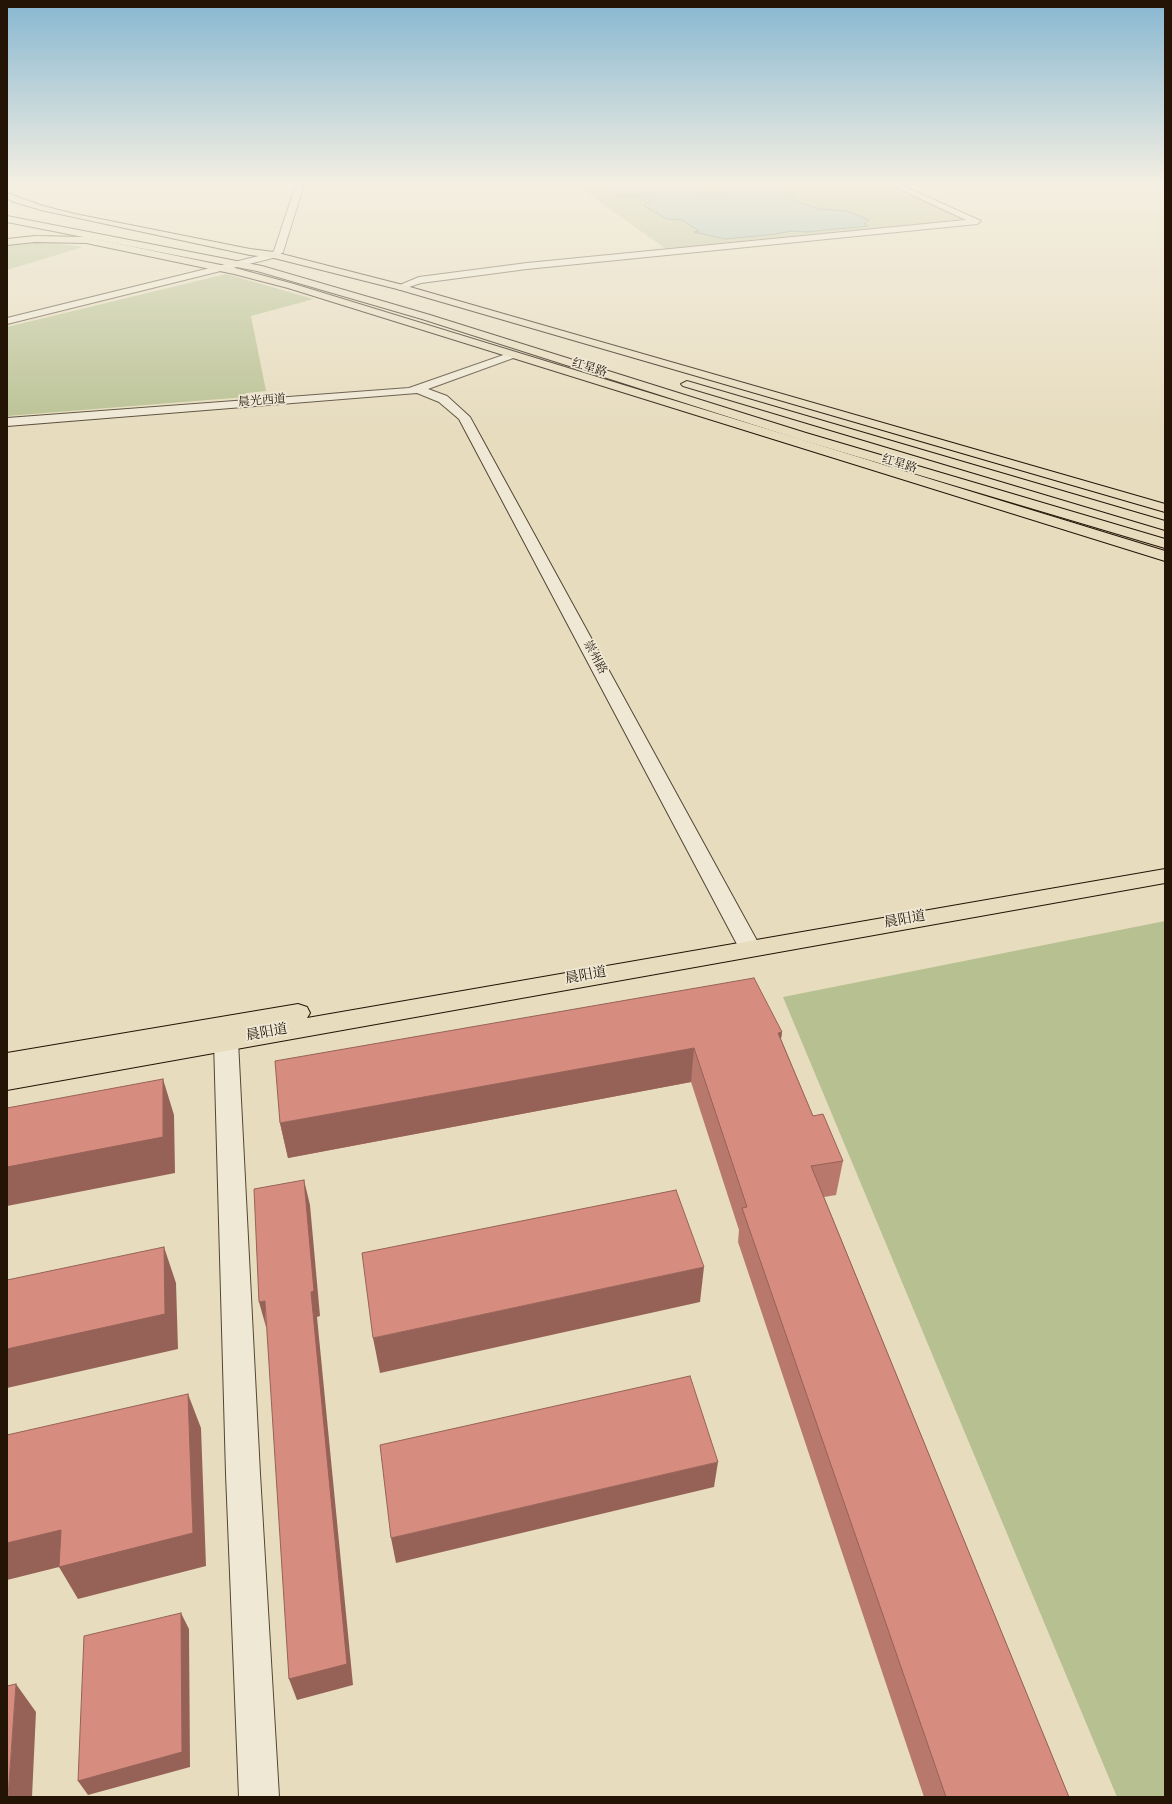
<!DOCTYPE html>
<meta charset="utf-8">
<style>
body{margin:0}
#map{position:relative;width:1172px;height:1804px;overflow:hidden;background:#e7dcbe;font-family:"Sorts Mill Goudy",serif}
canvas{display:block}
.frame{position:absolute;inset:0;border:8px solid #231406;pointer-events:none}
</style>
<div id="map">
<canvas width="1172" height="1804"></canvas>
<div class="frame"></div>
</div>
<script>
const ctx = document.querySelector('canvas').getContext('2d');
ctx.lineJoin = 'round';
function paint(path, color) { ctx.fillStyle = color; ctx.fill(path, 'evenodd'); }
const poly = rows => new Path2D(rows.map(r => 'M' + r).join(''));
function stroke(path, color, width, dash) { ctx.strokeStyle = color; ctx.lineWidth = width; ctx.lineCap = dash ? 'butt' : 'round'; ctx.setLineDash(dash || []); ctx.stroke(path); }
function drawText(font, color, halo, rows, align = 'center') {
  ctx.font = font + ' "Sorts Mill Goudy","Noto Serif SC",serif'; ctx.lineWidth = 3.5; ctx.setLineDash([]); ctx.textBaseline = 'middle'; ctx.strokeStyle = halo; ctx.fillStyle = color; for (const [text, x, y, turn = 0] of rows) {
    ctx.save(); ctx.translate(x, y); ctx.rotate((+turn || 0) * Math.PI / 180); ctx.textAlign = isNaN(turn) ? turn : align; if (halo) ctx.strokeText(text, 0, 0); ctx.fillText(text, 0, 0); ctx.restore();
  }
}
const green = poly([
 [574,184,889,184,972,221,669,251],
 [45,242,83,247,7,270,7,246],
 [226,274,314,299,251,316,266,391,246,393,246,397,7,416,7,327],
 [1165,921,1165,1797,1117,1797,783,997]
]);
const water = poly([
 [607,184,702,184,694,190,705,193,718,193,730,191,733,188,732,186,738,184,774,184,792,194,796,202,821,209,847,211,869,220,864,224,868,226,806,232,791,231,776,234,725,239,694,232,699,231,682,220,667,219,644,206,646,203,652,201,644,196,616,197,607,184]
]);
const minor = poly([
 [296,184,304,184,283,252,277,257,7,324,7,318,271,253,274,251,296,184],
 [889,184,899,184,981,221,977,224,527,269,421,283,400,290,395,287,419,277,527,263,966,220,889,184],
 [512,352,518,355,516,357,428,389,447,396,470,417,761,948,758,953,750,956,742,953,739,948,459,419,439,402,417,393,7,426,7,418,409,388,512,352],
 [226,1032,235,1035,238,1041,260,1474,279,1797,239,1797,226,1474,214,1041,217,1035,226,1032]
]);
const major = poly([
 [7,193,43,206,75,214,250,249,274,252,403,285,1165,504,1165,512,397,289,274,258,250,255,41,210,11,201,7,198,7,193],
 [35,236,86,237,235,268,294,284,1165,551,1165,561,288,288,234,274,86,243,35,242,7,245,7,239,35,236],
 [1165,869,1165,883,7,1090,7,1053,298,1004,307,1007,310,1013,307,1018,1165,869]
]);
const highway = poly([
 [7,216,262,266,430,315,806,433,1165,539,1165,548,798,439,422,319,257,271,7,222,7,216],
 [687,381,1165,521,1165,530,683,386,681,384,687,381]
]);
const wall = poly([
 [782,1032,781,1039,813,1116,843,1161,836,1195,824,1197,1069,1797,924,1797,738,1242,739,1230,691,1082,288,1158,280,1123]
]);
const shadedWall = poly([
 [782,1032,777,1066,778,1033],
 [694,1048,691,1082,288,1158,280,1123],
 [163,1079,174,1115,175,1173,7,1206,7,1167],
 [304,1180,310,1205,320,1316,317,1317,353,1685,297,1700,289,1679,311,1292],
 [164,1247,176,1283,178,1349,7,1388,7,1349],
 [704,1267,700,1302,380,1373,373,1338],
 [265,1301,266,1327,259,1302],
 [188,1394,201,1428,206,1566,78,1599,59,1567,7,1580,7,1543],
 [718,1462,714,1487,396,1563,391,1538],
 [181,1613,189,1629,190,1767,88,1795,78,1781],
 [16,1684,36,1712,32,1797,8,1797]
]);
const building = poly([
 [754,978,782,1032,778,1033,813,1116,823,1114,843,1161,811,1166,1069,1797,946,1797,742,1208,747,1207,694,1048,280,1123,275,1061,754,978],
 [163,1079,163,1137,7,1167,7,1108,163,1079],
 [304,1180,314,1291,311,1292,347,1664,289,1679,265,1301,259,1302,254,1189,304,1180],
 [676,1190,704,1267,373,1338,362,1253,676,1190],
 [164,1247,165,1314,7,1349,7,1280,164,1247],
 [690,1376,718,1462,391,1538,380,1445,690,1376],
 [188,1394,193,1533,59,1567,61,1530,7,1543,7,1435,188,1394],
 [181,1613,182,1752,78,1781,84,1636,181,1613],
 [16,1684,8,1797,7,1797,7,1686,16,1684]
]);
const farStreetnames = [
 ["红星路",589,369,17],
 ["晨光西道",262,402,-4],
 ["红星路",899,465,17],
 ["崇州路",594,658,62]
];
const streetNames = [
 ["晨阳道",905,921,-10],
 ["晨阳道",586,977,-10],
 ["晨阳道",267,1034,-10]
];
paint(green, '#b7c091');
paint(water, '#97bcae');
stroke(water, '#69796b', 1);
stroke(minor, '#544634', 2);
stroke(major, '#231406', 2);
stroke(highway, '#231406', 2);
paint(minor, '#efe8d5');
paint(major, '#e7dcbe');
paint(highway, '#e7dcbe');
paint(wall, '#b8786c');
paint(shadedWall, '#966258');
paint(building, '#d68c7e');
stroke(building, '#966258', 1);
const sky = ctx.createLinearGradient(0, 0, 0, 437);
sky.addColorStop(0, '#87b7d1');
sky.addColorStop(0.42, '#f4efe2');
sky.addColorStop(1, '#f4efe200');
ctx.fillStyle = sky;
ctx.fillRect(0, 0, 1172, 437);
drawText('12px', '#231406', '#efe8d5', farStreetnames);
drawText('14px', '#231406', '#efe8d5', streetNames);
</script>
